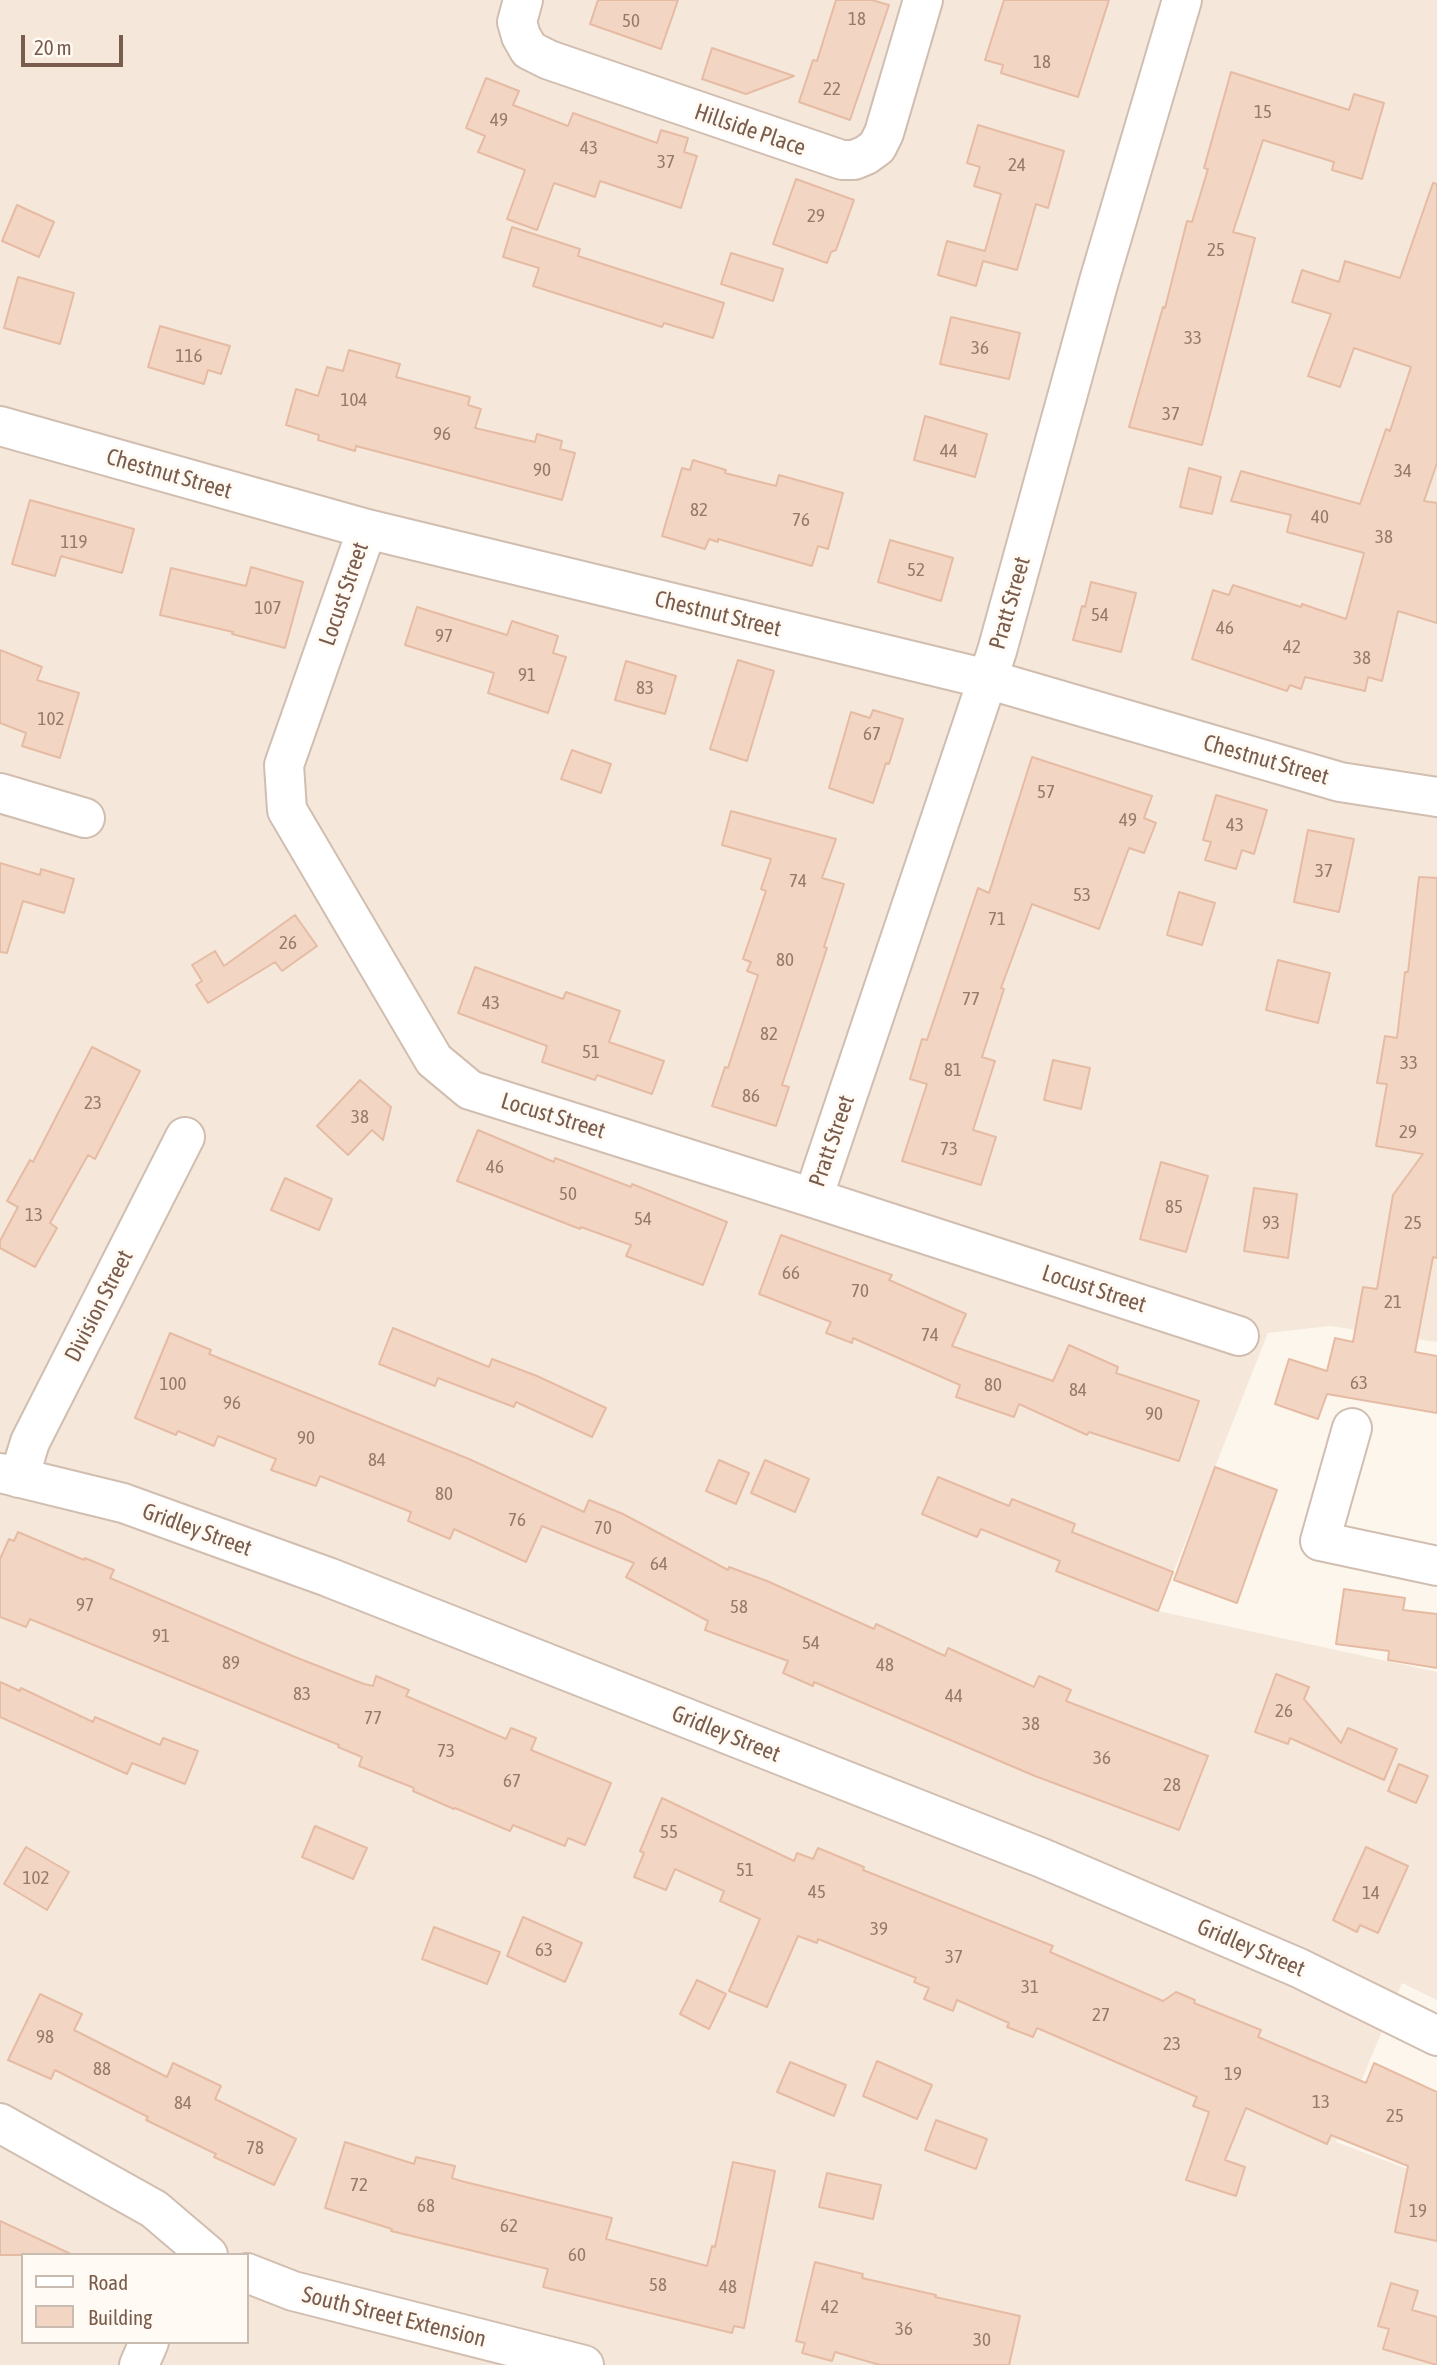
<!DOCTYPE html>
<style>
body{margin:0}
#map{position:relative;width:1437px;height:2365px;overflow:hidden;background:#fdf6ec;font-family:"Asap Condensed",sans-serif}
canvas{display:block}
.legend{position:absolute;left:21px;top:2253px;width:228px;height:91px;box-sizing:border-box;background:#fffaf3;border:2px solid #cabbb1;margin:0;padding:9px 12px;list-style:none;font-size:21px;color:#7a5c4d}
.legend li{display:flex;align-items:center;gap:14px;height:35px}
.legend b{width:35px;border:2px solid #cabbb1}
.scale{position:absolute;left:21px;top:35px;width:102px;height:32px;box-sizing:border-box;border:4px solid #7a5c4d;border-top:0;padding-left:9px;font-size:21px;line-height:24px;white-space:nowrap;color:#7a5c4d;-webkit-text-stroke:5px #fffaf3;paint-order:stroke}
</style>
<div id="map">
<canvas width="1437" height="2365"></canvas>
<ul class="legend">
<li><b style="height:9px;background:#fff"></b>Road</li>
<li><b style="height:19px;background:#f3d5c3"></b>Building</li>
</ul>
<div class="scale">20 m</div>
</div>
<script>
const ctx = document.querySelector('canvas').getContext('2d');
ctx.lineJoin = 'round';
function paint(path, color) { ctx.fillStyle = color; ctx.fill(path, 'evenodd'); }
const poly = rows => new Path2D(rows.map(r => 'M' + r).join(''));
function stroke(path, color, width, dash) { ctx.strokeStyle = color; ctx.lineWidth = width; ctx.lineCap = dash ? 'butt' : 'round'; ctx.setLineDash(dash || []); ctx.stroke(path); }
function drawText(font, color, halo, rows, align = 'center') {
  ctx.font = font + ' "Asap Condensed",sans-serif'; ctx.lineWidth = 6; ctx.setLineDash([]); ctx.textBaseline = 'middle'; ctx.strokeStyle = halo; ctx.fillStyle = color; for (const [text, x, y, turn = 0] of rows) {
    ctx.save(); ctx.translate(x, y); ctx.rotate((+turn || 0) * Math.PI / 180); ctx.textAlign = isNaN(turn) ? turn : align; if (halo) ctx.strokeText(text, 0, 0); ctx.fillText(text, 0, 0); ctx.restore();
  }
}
const residential = poly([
 [0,0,1437,0,1437,1342,1330,1326,1268,1333,1158,1611,1437,1672,1437,2000,1402,1983,1336,2142,1437,2180,1437,2365,0,2365],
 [23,2255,247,2255,247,2342,23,2342]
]);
const building = poly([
 [598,0,678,0,661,49,590,24,598,0],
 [836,0,872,0,889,5,850,120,799,102,813,60,817,61,836,0],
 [1004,0,1109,0,1078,97,1001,73,1003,65,985,60,1004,0],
 [712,48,794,76,746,94,702,79,712,48],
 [1231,72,1349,110,1354,94,1384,103,1362,179,1332,170,1334,162,1263,140,1233,232,1255,238,1202,445,1129,427,1163,307,1165,308,1187,221,1192,222,1208,169,1204,168,1231,72],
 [486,78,519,91,513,105,568,126,573,113,657,143,661,130,688,138,684,152,697,156,681,208,600,181,595,197,554,183,537,230,507,219,525,170,478,152,485,136,466,128,486,78],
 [978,125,1064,151,1048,208,1036,204,1017,270,983,261,976,286,938,275,947,241,985,251,1001,194,974,186,980,167,967,163,978,125],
 [796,179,854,200,836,250,831,252,827,263,773,244,796,179],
 [1433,183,1437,184,1437,463,1424,501,1437,503,1437,623,1398,611,1382,681,1368,677,1365,691,1305,677,1301,689,1290,685,1287,691,1192,659,1213,590,1229,595,1233,585,1301,607,1302,604,1346,619,1364,553,1287,532,1291,515,1231,501,1241,471,1360,504,1386,429,1390,431,1411,367,1354,348,1340,387,1308,376,1331,314,1292,302,1302,270,1339,282,1345,261,1400,278,1433,183],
 [17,205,54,222,39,257,2,241,17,205],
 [512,227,580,249,578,256,724,303,713,338,664,323,662,327,533,286,539,268,503,257,512,227],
 [731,253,783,269,773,301,721,284,731,253],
 [18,277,74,293,60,344,4,328,18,277],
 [951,317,1020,333,1009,379,940,364,951,317],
 [160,326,230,346,221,374,208,370,204,384,148,367,160,326],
 [349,350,400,364,396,377,470,397,468,405,481,409,475,428,535,442,537,434,562,441,560,449,575,453,562,500,356,446,355,451,318,440,319,435,286,425,296,389,318,396,327,367,343,371,349,350],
 [925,416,987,434,975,477,914,460,925,416],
 [693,460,726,470,725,473,776,486,779,475,843,493,828,549,818,546,812,566,718,539,718,542,709,539,705,549,662,536,682,468,690,470,693,460],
 [1189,468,1221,477,1212,514,1180,507,1189,468],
 [30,500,134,529,122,573,61,556,55,576,12,564,30,500],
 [890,540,953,558,941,601,878,582,890,540],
 [251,567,303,582,285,648,232,634,233,632,160,615,171,568,246,586,251,567],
 [1091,582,1136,593,1121,652,1073,640,1082,606,1085,607,1091,582],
 [417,607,507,635,512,621,558,636,553,653,566,657,548,713,488,693,494,673,405,645,417,607],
 [0,650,42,667,37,680,79,693,60,758,22,746,26,733,0,723,0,650],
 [738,660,774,671,747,761,710,749,738,660],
 [626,661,676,676,665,714,615,700,626,661],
 [873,710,903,719,889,764,886,763,873,803,829,788,851,712,870,718,873,710],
 [572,750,611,764,601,793,561,779,572,750],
 [1032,757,1152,796,1144,818,1156,823,1144,853,1129,848,1099,929,1032,904,1001,988,1004,989,982,1057,995,1061,973,1130,996,1137,981,1185,902,1161,927,1084,910,1079,922,1039,927,1040,978,888,989,893,1032,757],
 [1216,795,1267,810,1254,854,1242,850,1236,869,1205,860,1211,842,1203,840,1216,795],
 [731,811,836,839,822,878,844,884,824,947,827,948,782,1085,789,1087,776,1126,712,1106,725,1067,728,1068,758,975,747,971,751,962,743,959,766,891,761,889,771,859,722,845,731,811],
 [1308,830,1354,839,1339,912,1294,902,1308,830],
 [0,863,40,875,41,869,74,879,64,913,23,901,7,953,0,952,0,863],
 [1419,877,1437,878,1437,1258,1433,1257,1415,1352,1437,1356,1437,1413,1327,1394,1318,1419,1275,1404,1289,1359,1327,1371,1335,1338,1353,1342,1363,1287,1377,1289,1393,1195,1423,1154,1376,1146,1387,1084,1377,1083,1385,1036,1397,1038,1405,972,1408,972,1419,877],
 [1179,892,1215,903,1202,945,1167,935,1179,892],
 [295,915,317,946,282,971,275,962,208,1003,196,985,202,981,192,965,215,951,224,966,295,915],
 [1278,960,1330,973,1318,1023,1266,1010,1278,960],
 [475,967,563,999,566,992,620,1011,609,1042,664,1061,652,1094,597,1075,595,1080,542,1062,547,1046,458,1013,475,967],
 [92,1047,140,1071,95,1159,88,1155,50,1223,57,1228,35,1267,0,1248,0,1241,18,1207,7,1201,30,1160,33,1162,92,1047],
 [1053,1060,1090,1068,1081,1109,1044,1100,1053,1060],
 [360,1080,391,1107,383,1140,372,1130,348,1155,317,1126,360,1080],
 [478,1130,554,1162,555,1158,631,1187,632,1184,727,1222,703,1285,626,1256,631,1245,581,1227,580,1229,457,1181,478,1130],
 [1161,1162,1208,1176,1186,1252,1140,1239,1161,1162],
 [285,1178,332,1199,319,1230,271,1210,285,1178],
 [1254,1188,1297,1194,1288,1258,1244,1251,1254,1188],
 [781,1235,892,1275,889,1280,966,1314,952,1346,1053,1381,1069,1345,1118,1367,1116,1373,1199,1401,1179,1461,1089,1432,1087,1435,1019,1404,1014,1417,956,1397,960,1385,853,1338,852,1343,826,1333,831,1322,759,1294,781,1235],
 [393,1328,489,1367,492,1359,537,1376,606,1408,592,1437,516,1402,514,1407,438,1378,435,1386,379,1364,393,1328],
 [170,1333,211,1350,209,1354,469,1459,584,1512,589,1500,623,1514,728,1570,729,1567,767,1581,874,1629,876,1624,945,1656,948,1648,1034,1687,1039,1676,1071,1690,1066,1701,1208,1756,1179,1830,1035,1776,814,1682,813,1686,783,1673,788,1661,705,1630,708,1621,626,1577,634,1563,542,1526,526,1562,454,1529,450,1539,408,1521,411,1512,320,1476,316,1486,271,1470,276,1459,218,1436,214,1446,178,1431,176,1435,135,1418,170,1333],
 [719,1460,749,1473,736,1504,706,1491,719,1460],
 [765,1460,809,1479,795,1512,751,1493,765,1460],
 [1215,1467,1277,1490,1237,1603,1174,1580,1215,1467],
 [938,1477,1009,1506,1012,1499,1075,1524,1072,1532,1173,1572,1158,1611,1056,1571,1060,1561,981,1529,977,1537,922,1514,938,1477],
 [18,1532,84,1560,85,1558,114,1570,110,1578,295,1657,364,1684,373,1686,376,1676,409,1690,406,1696,506,1739,511,1728,536,1738,531,1750,611,1783,585,1845,568,1838,565,1846,513,1825,510,1831,455,1808,454,1809,413,1791,414,1788,359,1766,362,1757,338,1747,339,1745,30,1619,26,1627,0,1617,0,1559,9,1539,14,1541,18,1532],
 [1344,1589,1405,1598,1403,1610,1437,1614,1437,1668,1388,1660,1389,1651,1336,1644,1344,1589],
 [1276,1674,1309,1687,1304,1699,1341,1743,1348,1728,1397,1749,1384,1780,1290,1738,1288,1744,1255,1732,1276,1674],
 [0,1682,20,1691,21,1688,93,1722,95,1717,160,1745,163,1738,198,1751,185,1784,132,1763,127,1774,0,1717,0,1682],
 [1399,1764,1428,1776,1416,1803,1388,1791,1399,1764],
 [662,1798,794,1861,797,1853,813,1859,818,1848,864,1867,863,1870,1053,1946,1050,1952,1163,2001,1176,1992,1195,2000,1194,2003,1261,2030,1258,2037,1366,2083,1374,2063,1437,2092,1437,2241,1395,2232,1408,2166,1331,2135,1327,2144,1246,2108,1225,2160,1245,2167,1236,2196,1186,2180,1209,2112,1193,2106,1197,2097,1037,2028,1033,2037,1007,2027,1009,2023,957,2000,953,2011,924,1999,929,1988,914,1982,916,1978,818,1939,817,1943,798,1936,767,2007,729,1991,760,1919,720,1901,724,1891,675,1869,666,1890,634,1877,644,1853,640,1851,662,1798],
 [315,1826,367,1848,353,1879,302,1857,315,1826],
 [26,1847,69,1872,47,1910,4,1884,26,1847],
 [1366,1847,1408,1866,1378,1933,1360,1925,1357,1932,1333,1920,1366,1847],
 [523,1917,582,1943,565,1982,507,1956,523,1917],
 [434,1927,500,1952,487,1984,422,1959,434,1927],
 [697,1980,726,1994,709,2029,680,2014,697,1980],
 [40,1994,82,2014,74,2030,167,2077,173,2063,221,2086,215,2099,296,2139,274,2185,214,2157,216,2154,146,2120,148,2117,55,2070,51,2079,8,2060,40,1994],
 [877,2061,932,2085,917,2119,863,2096,877,2061],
 [790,2062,846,2085,834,2116,777,2092,790,2062],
 [936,2120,987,2139,976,2169,925,2150,936,2120],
 [345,2142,414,2164,416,2157,455,2166,452,2178,461,2181,612,2218,606,2239,707,2266,712,2246,715,2247,733,2162,775,2171,744,2328,734,2326,732,2333,543,2287,548,2269,391,2231,392,2229,325,2208,345,2142],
 [827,2173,881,2185,873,2219,819,2207,827,2173],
 [0,2221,73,2255,0,2255,0,2221],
 [815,2262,863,2274,862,2278,936,2295,935,2297,1020,2316,1009,2365,880,2365,835,2352,832,2361,802,2353,805,2343,796,2341,815,2262],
 [1391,2283,1418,2291,1412,2310,1437,2317,1437,2365,1383,2349,1389,2329,1378,2326,1391,2283]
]);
const minor = poly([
 [523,0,517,22,521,36,529,50,549,60,842,160,854,160,866,155,877,147,884,133,923,0],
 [0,426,367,529,987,679,1340,782,1437,797],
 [367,529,284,765,287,810,434,1060,470,1090,813,1198,1239,1336],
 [0,793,85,818],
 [813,1198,997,651,1099,281,1182,0],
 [1352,1428,1320,1541,1437,1566],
 [0,1473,123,1503,328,1577,1042,1858,1299,1968,1437,2036],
 [19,1478,30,1442,185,1137],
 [0,2123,154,2209,208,2255],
 [247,2273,293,2291,584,2365],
 [139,2365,149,2342]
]);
const numberNames = [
 ["18",857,19],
 ["50",631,21],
 ["18",1042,62],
 ["22",832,89],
 ["15",1263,112],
 ["49",499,120],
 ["43",589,148],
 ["37",666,162],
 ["24",1017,165],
 ["29",816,216],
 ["25",1216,250],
 ["33",1193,338],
 ["36",980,348],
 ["116",189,356],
 ["104",354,400],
 ["37",1171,414],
 ["96",442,434],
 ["44",949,451],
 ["90",542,470],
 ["34",1403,471],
 ["82",699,510],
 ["40",1320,517],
 ["76",801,520],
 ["38",1384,537],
 ["119",74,542],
 ["52",916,570],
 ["107",268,608],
 ["54",1100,615],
 ["46",1225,628],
 ["97",444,636],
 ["42",1292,647],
 ["38",1362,658],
 ["91",527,675],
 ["83",645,688],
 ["102",51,719],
 ["67",872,734],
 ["57",1046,792],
 ["49",1128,820],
 ["43",1235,825],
 ["37",1324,871],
 ["74",798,881],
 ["53",1082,895],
 ["71",997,919],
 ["26",288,943],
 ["80",785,960],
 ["77",971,999],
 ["43",491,1003],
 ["82",769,1034],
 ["51",591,1052],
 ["33",1409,1063],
 ["81",953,1070],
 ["86",751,1096],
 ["23",93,1103],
 ["38",360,1117],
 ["29",1408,1132],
 ["73",949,1149],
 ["46",495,1167],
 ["50",568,1194],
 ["85",1174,1207],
 ["13",34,1215],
 ["54",643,1219],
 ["93",1271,1223],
 ["25",1413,1223],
 ["66",791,1273],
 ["70",860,1291],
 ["21",1393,1302],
 ["74",930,1335],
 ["63",1359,1383],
 ["100",173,1384],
 ["80",993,1385],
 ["84",1078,1390],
 ["96",232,1403],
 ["90",1154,1414],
 ["90",306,1438],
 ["84",377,1460],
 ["80",444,1494],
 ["76",517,1520],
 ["70",603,1528],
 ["64",659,1564],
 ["97",85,1605],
 ["58",739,1607],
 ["91",161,1636],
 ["54",811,1643],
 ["89",231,1663],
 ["48",885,1665],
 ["83",302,1694],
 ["44",954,1696],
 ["26",1284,1711],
 ["77",373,1718],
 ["38",1031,1724],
 ["73",446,1751],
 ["36",1102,1758],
 ["67",512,1781],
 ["28",1172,1785],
 ["55",669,1832],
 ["51",745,1870],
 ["102",36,1878],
 ["45",817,1892],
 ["14",1371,1893],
 ["39",879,1929],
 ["63",544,1950],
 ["37",954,1957],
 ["31",1030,1987],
 ["27",1101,2015],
 ["98",45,2037],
 ["23",1172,2044],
 ["88",102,2069],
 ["19",1233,2074],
 ["13",1321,2102],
 ["84",183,2103],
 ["25",1395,2116],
 ["78",255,2148],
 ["72",359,2185],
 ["68",426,2206],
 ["19",1418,2211],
 ["62",509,2226],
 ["60",577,2255],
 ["58",658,2285],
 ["48",728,2287],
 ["42",830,2307],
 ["36",904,2329],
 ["30",982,2340]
];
const streetNames = [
 ["Hillside Place",750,130,19],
 ["Chestnut Street",169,474,16],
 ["Locust Street",344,594,-71],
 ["Pratt Street",1010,603,-74],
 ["Chestnut Street",718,614,14],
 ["Chestnut Street",1266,760,16],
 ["Locust Street",553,1116,17],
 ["Pratt Street",832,1141,-71],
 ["Locust Street",1094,1289,18],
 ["Division Street",99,1306,-63],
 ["Gridley Street",197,1530,20],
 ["Gridley Street",726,1734,22],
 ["Gridley Street",1251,1948,23],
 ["South Street Extension",394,2317,14]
];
paint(residential, '#f5e8da');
paint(building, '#f3d5c3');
stroke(building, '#e6bba3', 2);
stroke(minor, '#d1beb0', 42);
stroke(minor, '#fff', 38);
drawText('19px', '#987a6a', null, numberNames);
drawText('23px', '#7a5c4d', '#fffaf3', streetNames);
</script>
